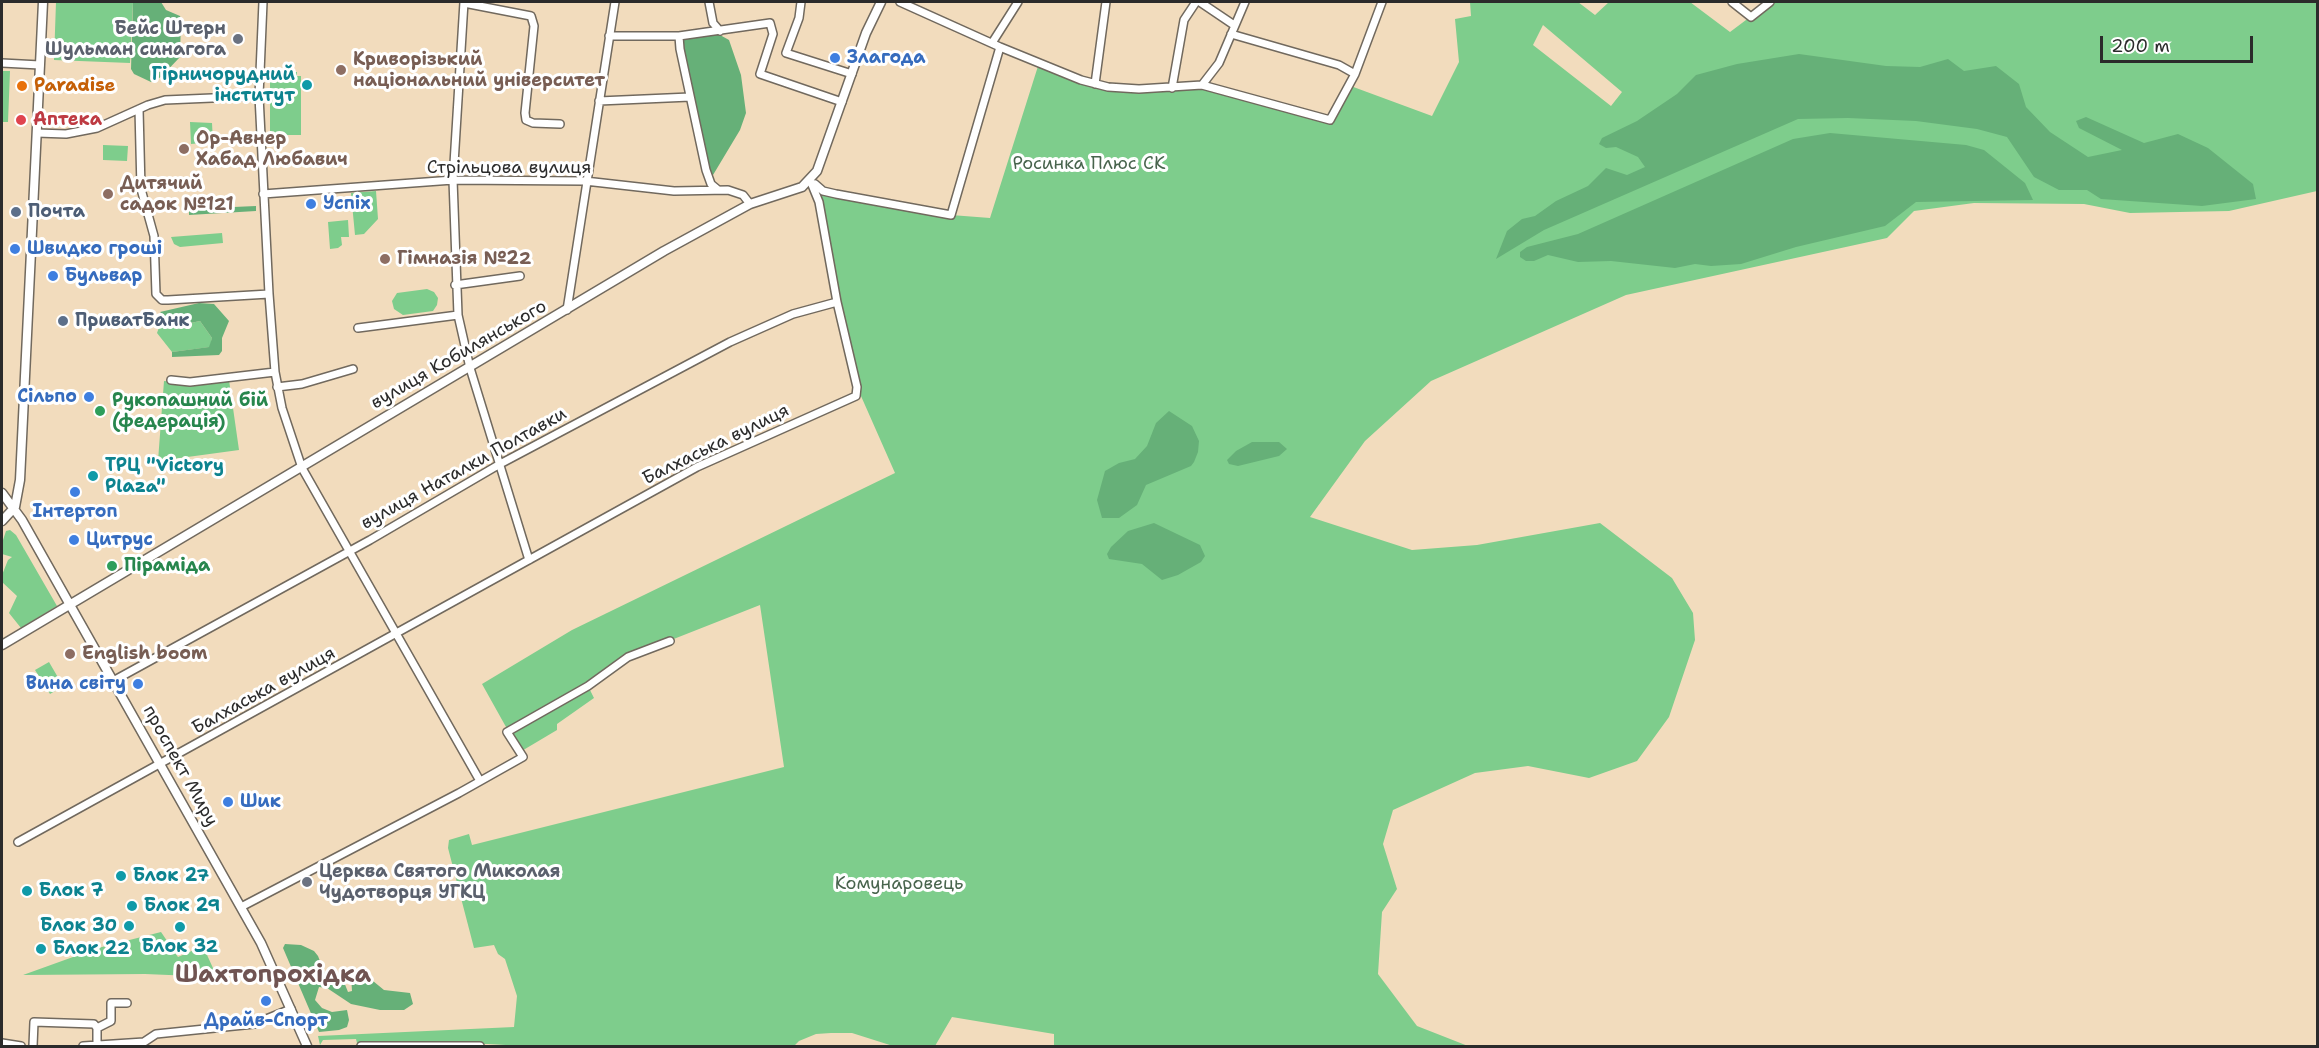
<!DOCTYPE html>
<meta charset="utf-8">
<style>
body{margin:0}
#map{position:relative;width:2319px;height:1048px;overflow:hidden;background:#f2dcbd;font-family:"Shantell Sans",sans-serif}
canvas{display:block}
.frame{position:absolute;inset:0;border:3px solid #2b2b2b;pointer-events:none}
.scale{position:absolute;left:2100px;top:36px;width:153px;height:27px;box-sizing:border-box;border:3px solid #2b2b2b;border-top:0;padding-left:8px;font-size:18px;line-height:21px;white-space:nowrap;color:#2b2b2b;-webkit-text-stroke:4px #fff;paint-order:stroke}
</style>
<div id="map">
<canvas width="2319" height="1048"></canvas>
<div class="frame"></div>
<div class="scale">200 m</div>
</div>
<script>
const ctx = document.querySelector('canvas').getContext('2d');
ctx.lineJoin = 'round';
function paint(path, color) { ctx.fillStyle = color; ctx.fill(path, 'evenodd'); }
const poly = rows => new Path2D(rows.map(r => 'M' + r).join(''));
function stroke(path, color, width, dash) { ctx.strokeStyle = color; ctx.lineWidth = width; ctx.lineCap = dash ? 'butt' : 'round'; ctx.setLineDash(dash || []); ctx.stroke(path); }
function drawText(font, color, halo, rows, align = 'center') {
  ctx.font = font + ' "Shantell Sans",sans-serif'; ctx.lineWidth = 6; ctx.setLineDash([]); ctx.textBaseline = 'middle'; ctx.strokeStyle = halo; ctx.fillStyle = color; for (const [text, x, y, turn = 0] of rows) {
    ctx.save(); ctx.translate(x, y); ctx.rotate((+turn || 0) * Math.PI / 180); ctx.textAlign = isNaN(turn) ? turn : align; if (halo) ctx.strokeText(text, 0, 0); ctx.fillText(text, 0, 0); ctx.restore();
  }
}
const green = poly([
 [56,2,133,2,130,63,54,60],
 [1470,2,1578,2,1595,15,1609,2,1690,2,1730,32,1770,2,2317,2,2317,191,2229,211,2130,213,2084,204,1974,203,1914,211,1887,238,1626,295,1431,381,1365,441,1310,517,1412,550,1477,545,1600,523,1672,578,1693,613,1695,640,1669,717,1637,761,1589,778,1528,766,1475,773,1393,810,1383,844,1397,889,1382,912,1378,974,1417,1026,1468,1046,1054,1046,1054,1034,952,1017,935,1046,893,1046,852,1033,831,1033,816,1034,799,1041,794,1046,523,1046,488,1044,357,1043,356,1039,323,1040,320,1045,318,1036,514,1027,517,996,505,959,498,954,494,945,474,948,448,848,449,840,469,834,472,845,784,767,760,605,628,657,588,686,594,698,557,724,557,730,520,752,482,684,572,630,895,473,857,387,818,187,951,215,990,218,1039,63,1108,87,1202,85,1330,120,1348,85,1432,116,1459,62,1455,19,1471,16],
 [1543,25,1622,92,1611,106,1533,45],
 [2,71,10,71,8,122,2,122],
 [270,72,297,72,297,76,301,76,301,135,270,135],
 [190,122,212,123,213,142,191,144],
 [103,145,128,146,127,161,103,160],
 [376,191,378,219,364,234,355,235,351,193],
 [348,220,349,237,341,237,342,245,338,248,330,249,328,222],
 [222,233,223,243,180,247,174,244,171,237],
 [427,289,434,292,438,298,437,305,433,311,403,315,394,309,392,301,397,293],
 [163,316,177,326,200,321,212,338,210,347,172,352,157,333],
 [229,380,239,450,158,461,164,381,191,383],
 [10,530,16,535,57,606,21,628,9,613,17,596,2,582,2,575,8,560,12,557,2,554,2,543,6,531],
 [49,662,63,686,50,694,35,670],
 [161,932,178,957,203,946,217,977,145,974,23,975,98,948]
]);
const forest = poly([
 [133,2,161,2,166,10,180,16,181,19,180,57,161,77,151,82,134,74,131,69],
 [720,35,729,40,741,75,746,113,740,130,710,180,682,48,683,36],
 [1799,54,1886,66,1920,67,1948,59,1964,71,1996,66,2019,84,2026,107,2050,132,2088,157,2122,150,2079,128,2076,121,2086,117,2144,143,2178,134,2208,148,2253,184,2256,199,2202,206,2101,199,2087,190,2059,190,2034,177,2007,137,1977,129,1916,121,1848,118,1798,119,1544,230,1496,259,1507,231,1522,219,1535,216,1556,201,1588,186,1606,168,1627,175,1645,167,1638,157,1616,147,1606,148,1599,144,1602,138,1637,121,1677,94,1696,75,1737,64],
 [1830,133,1966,145,1984,150,2025,183,2033,200,1916,202,1885,226,1796,247,1741,264,1711,266,1695,264,1675,268,1611,261,1578,262,1548,255,1534,261,1526,261,1520,257,1520,252,1527,247,1578,234,1793,139],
 [256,206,256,211,189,215,189,209],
 [199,303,214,304,229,321,222,338,222,351,219,355,172,357,172,352,209,347,212,338,200,321,177,326,160,312],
 [1169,411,1192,426,1199,441,1198,452,1194,462,1191,466,1146,485,1137,505,1119,518,1102,518,1097,500,1105,471,1119,463,1135,459,1147,446,1156,423],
 [1252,442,1279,442,1287,449,1279,456,1238,466,1229,464,1227,460,1236,451],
 [1154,523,1200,545,1205,556,1201,562,1178,575,1162,580,1142,564,1109,559,1107,554,1111,547,1128,531],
 [285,944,301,945,314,951,318,956,325,974,329,979,344,982,348,992,352,991,351,975,358,974,373,981,384,990,410,993,413,1004,404,1010,380,1010,351,1004,327,988,319,987,315,1000,322,1008,332,1012,347,1010,349,1020,347,1027,339,1030,319,1032,283,948]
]);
const minor = poly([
 [263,2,259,96,269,294,275,372,282,408,302,468,480,781],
 [464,2,453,180,458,315,470,368,529,560],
 [709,2,713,23,720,31],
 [801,2,799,18,786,53,852,74],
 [900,2,1000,47,1081,80,1108,87,1139,89,1202,85,1219,63,1245,2],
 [1200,2,1234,25],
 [1732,2,1751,17,1770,2],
 [464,3,531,16,534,26,525,113,526,120,533,123,560,124],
 [1231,34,1339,65,1355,74],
 [609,36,679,36,770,23,773,34,760,74,842,102],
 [679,36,680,49,706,170,711,184,717,189],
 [992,43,1018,2],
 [2,63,40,65],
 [1095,84,1106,2],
 [1202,85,1330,120,1355,74,1382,2],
 [1172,88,1184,20,1196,2],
 [599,101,690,97],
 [139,109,141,189,154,236,156,294,162,300,168,300,269,294],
 [37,133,66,134,97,128,148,105,165,100,259,96],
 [815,184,823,191,836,194,951,215,1000,47],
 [263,194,453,180,585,181,674,191,728,190,743,195,750,204],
 [455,285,520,276],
 [567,310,615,2],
 [358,328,458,315],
 [171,380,190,382,275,372],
 [277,387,302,384,353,369],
 [113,681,370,540,500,464,730,342,793,314,837,302],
 [18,842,697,467,856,396,857,387,837,302,819,202,810,180],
 [241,907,459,793,523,757,507,732,588,686,628,657,670,641],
 [97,1028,111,1021,111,1003,127,1003],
 [2,1043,21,1046],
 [33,1046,34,1022,94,1024,97,1028,97,1045],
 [83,1046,144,1042,156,1034,254,1024,291,1009],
 [361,1046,480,1046]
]);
const major = poly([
 [2,493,22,520,261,943,307,1046],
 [2,521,15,507,20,480,43,2],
 [2,645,664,251,750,204,802,187,817,171,866,33,881,2]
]);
const markers = [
 [238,39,6,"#6b7280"],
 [835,58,6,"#3f7fe0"],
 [341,70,6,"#8d6e63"],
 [307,85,6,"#0f9aa8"],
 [22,86,6,"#e8710a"],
 [21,120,6,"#e0444e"],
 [184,149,6,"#8d6e63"],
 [108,194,6,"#8d6e63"],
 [311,204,6,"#3f7fe0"],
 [16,212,6,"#5c6f8a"],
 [15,249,6,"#3f7fe0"],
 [385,259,6,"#8d6e63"],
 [53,276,6,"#3f7fe0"],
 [63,321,6,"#5c6f8a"],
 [89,397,6,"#3f7fe0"],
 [100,411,6,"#2e9e5b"],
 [93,476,6,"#0f9aa8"],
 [75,492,6,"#3f7fe0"],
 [74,540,6,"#3f7fe0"],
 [112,566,6,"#2e9e5b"],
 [70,654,6,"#8d6e63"],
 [138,684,6,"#3f7fe0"],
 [228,802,6,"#3f7fe0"],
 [121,876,6,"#0f9aa8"],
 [307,882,6,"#6b7280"],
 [27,891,6,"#0f9aa8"],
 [132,906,6,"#0f9aa8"],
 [129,926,6,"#0f9aa8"],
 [180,927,6,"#0f9aa8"],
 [41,949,6,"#0f9aa8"],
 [266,1001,6,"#3f7fe0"]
];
const worshipNames = [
 ["Бейс Штерн",226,29],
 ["Шульман синагога",226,50],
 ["Церква Святого Миколая",319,872,"left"],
 ["Чудотворця УГКЦ",319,893,"left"]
];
const shopNames = [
 ["Злагода",847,58],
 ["Успіх",323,204],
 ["Швидко гроші",27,249],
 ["Бульвар",65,276],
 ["Сільпо",77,397,"right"],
 ["Інтертоп",75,512,"center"],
 ["Цитрус",86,540],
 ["Вина світу",126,684,"right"],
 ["Шик",240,802],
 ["Драйв-Спорт",266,1021,"center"]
];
const educationNames = [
 ["Криворізький",353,60],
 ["національний університет",353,81],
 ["Ор-Авнер",196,139],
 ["Хабад Любавич",196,160],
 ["Дитячий",120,184],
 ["садок №121",120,205],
 ["Гімназія №22",397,259],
 ["English boom",82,654]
];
const cultureNames = [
 ["Гірничорудний",295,75,"right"],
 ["інститут",295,96,"right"],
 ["ТРЦ \"Victory",105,466],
 ["Plaza\"",105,487],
 ["Блок 27",133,876],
 ["Блок 7",39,891],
 ["Блок 29",144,906],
 ["Блок 30",117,926,"right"],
 ["Блок 32",180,947,"center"],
 ["Блок 22",53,949]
];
const foodNames = [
 ["Paradise",34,86]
];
const healthNames = [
 ["Аптека",33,120]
];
const parkNames = [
 ["Росинка Плюс СК",1089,164],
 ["Комунаровець",899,884]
];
const streetNames = [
 ["Стрільцова вулиця",509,168],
 ["вулиця Кобилянського",459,355,-30],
 ["Балхаська вулиця",716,445,-26],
 ["вулиця Наталки Полтавки",464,469,-29],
 ["Балхаська вулиця",264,691,-29],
 ["проспект Миру",180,766,61]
];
const serviceNames = [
 ["Почта",28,212],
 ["ПриватБанк",75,321]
];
const leisureNames = [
 ["Рукопашний бій",112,401],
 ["(федерація)",112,422],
 ["Піраміда",124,566]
];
const districtNames = [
 ["Шахтопрохідка",273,976]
];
paint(green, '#7ecd8c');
paint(forest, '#66b078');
stroke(minor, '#71695e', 10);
stroke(major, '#71695e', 11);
stroke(minor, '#fff', 7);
stroke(major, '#fff', 8);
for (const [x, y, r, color] of markers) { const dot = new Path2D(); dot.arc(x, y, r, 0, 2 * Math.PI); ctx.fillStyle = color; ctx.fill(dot); stroke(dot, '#fff', 2); }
drawText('bold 18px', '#5b616d', '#fff', worshipNames, 'right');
drawText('bold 18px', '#366cbe', '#fff', shopNames, 'left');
drawText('bold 18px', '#785e54', '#fff', educationNames, 'left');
drawText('bold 18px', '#0d838f', '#fff', cultureNames, 'left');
drawText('bold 18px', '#c56008', '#fff', foodNames, 'left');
drawText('bold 18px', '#be3a42', '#fff', healthNames, 'left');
drawText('18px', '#48644d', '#fff', parkNames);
drawText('18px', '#2b2b2b', '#fff', streetNames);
drawText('bold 18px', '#4e5e75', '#fff', serviceNames, 'left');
drawText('bold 18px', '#27864d', '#fff', leisureNames, 'left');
drawText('bold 24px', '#705452', '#fff', districtNames);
</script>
